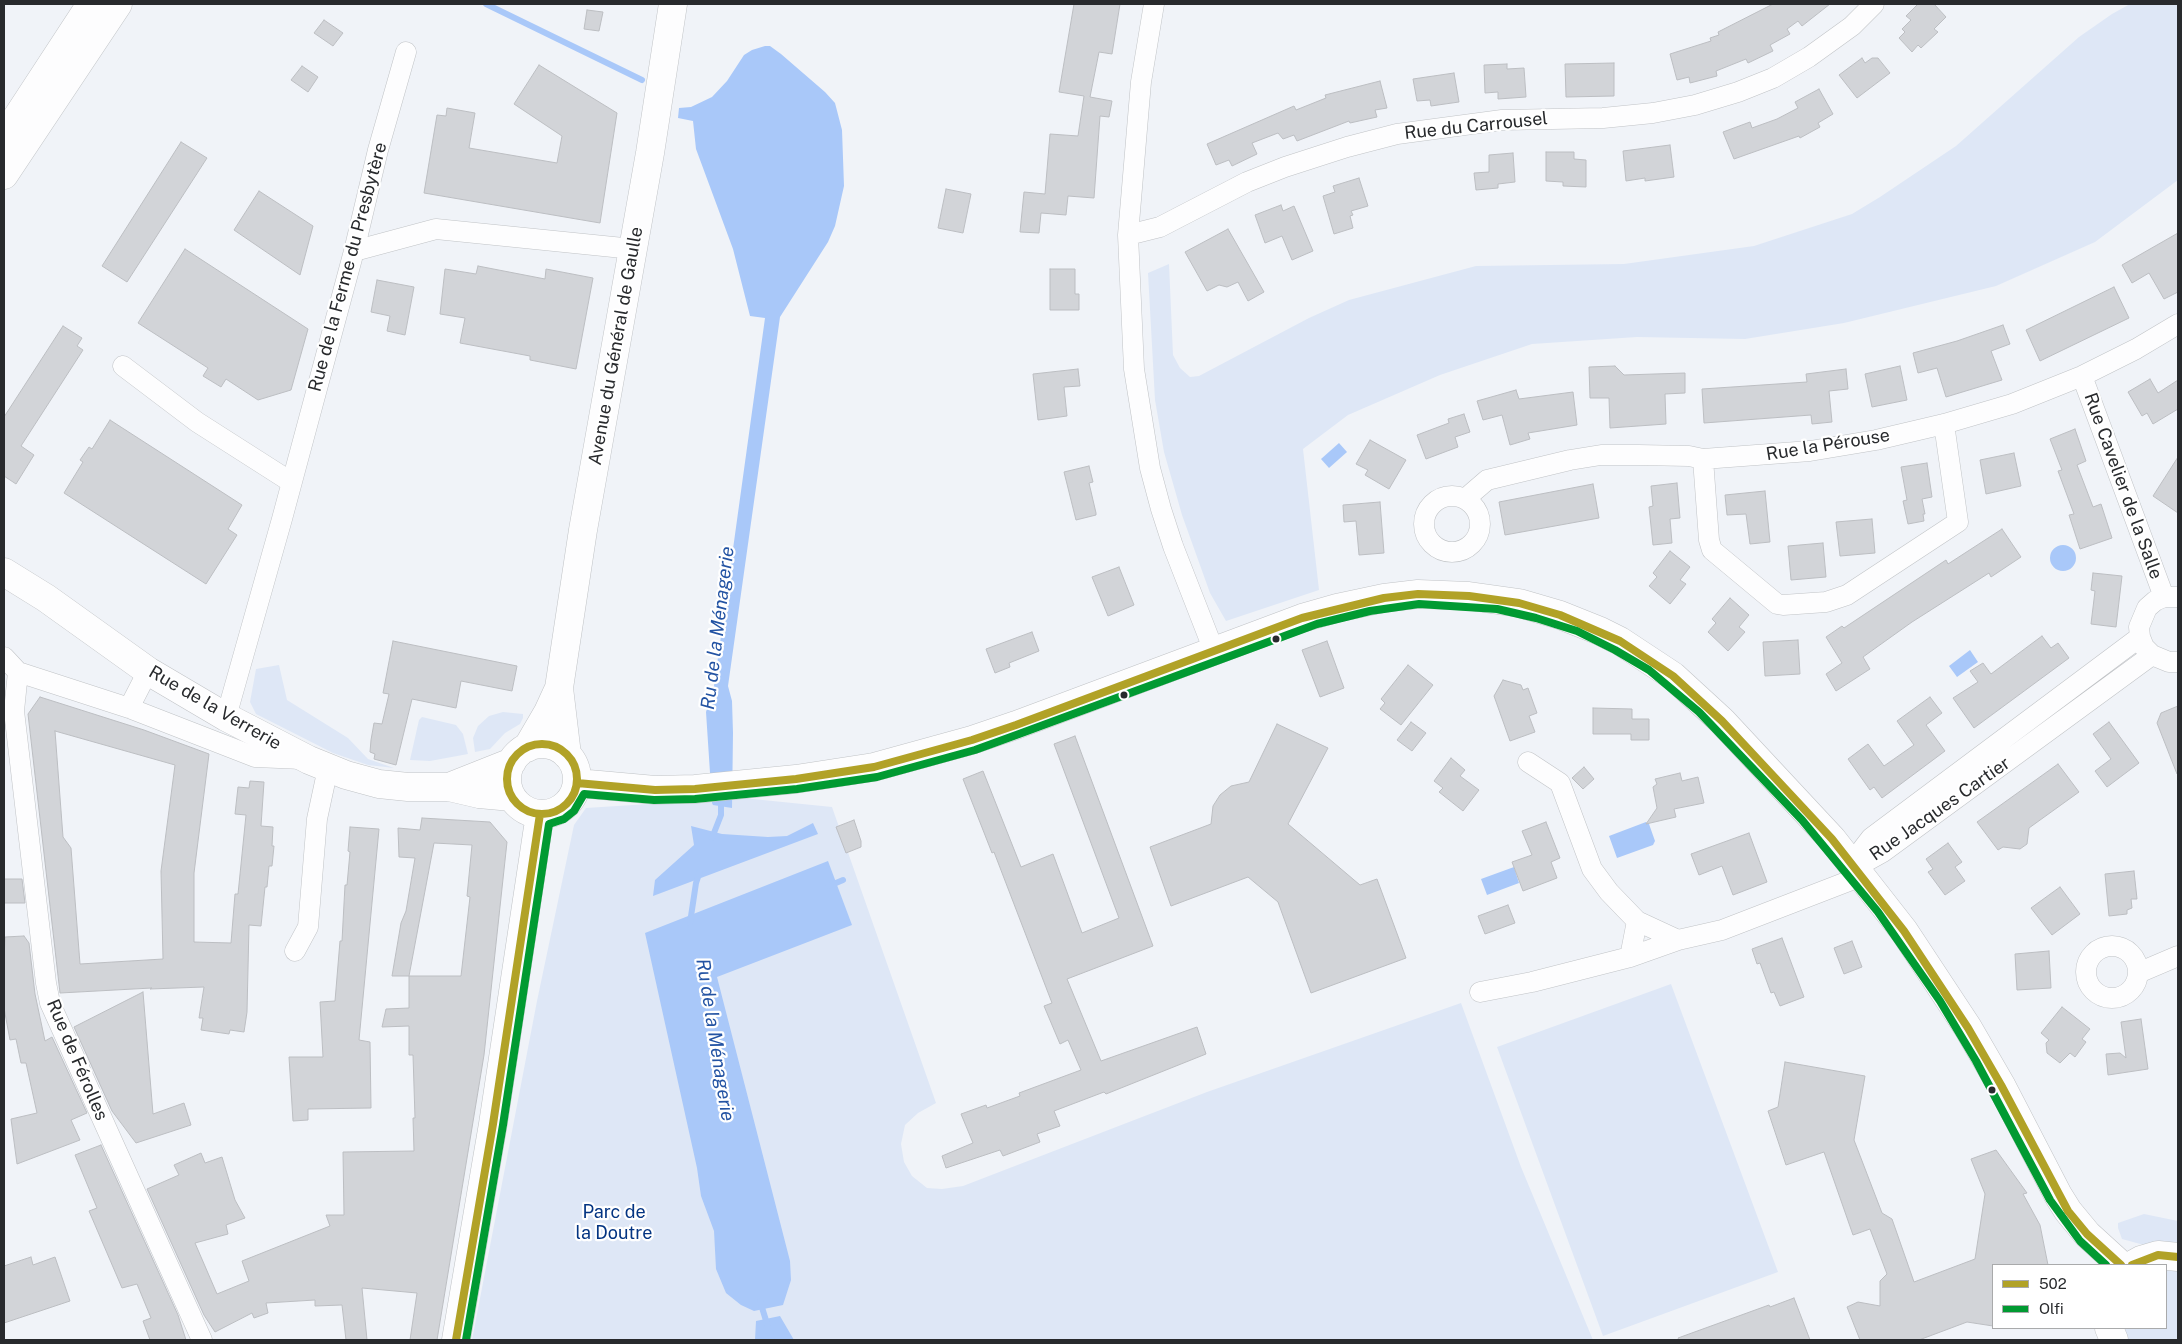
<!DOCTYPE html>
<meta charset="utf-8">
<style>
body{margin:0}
#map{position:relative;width:2182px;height:1344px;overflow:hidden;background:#f0f3f8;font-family:"Public Sans",sans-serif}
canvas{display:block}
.frame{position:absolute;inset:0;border:5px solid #282a2d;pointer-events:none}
.legend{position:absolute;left:1992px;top:1264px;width:175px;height:65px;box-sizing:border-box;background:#fff;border:1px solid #a9aaab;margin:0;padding:6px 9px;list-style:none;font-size:15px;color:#282a2d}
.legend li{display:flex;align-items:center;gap:10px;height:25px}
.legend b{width:25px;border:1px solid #a9aaab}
</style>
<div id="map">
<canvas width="2182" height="1344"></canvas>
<div class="frame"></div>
<ul class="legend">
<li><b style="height:6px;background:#b1a227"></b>502</li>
<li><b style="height:6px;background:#019a32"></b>Olfi</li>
</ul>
</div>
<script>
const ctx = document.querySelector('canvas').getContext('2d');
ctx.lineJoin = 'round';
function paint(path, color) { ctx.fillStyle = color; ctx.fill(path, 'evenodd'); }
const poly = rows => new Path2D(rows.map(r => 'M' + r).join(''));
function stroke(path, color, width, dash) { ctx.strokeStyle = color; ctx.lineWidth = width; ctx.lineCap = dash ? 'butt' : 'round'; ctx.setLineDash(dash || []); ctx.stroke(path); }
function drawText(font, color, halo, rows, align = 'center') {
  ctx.font = font + ' "Public Sans",sans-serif'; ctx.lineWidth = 4.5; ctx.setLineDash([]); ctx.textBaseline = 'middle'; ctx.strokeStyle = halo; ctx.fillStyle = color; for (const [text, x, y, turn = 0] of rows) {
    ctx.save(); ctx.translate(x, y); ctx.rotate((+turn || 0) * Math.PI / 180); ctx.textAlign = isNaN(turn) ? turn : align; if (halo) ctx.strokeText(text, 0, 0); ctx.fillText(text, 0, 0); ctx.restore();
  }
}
const green = poly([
 [2130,4,2178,4,2178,180,2095,242,1996,286,1844,323,1745,339,1637,337,1532,344,1440,375,1348,415,1303,449,1319,590,1226,621,1210,593,1182,515,1164,452,1155,400,1148,273,1169,264,1173,355,1180,368,1190,377,1199,376,1309,318,1349,300,1476,266,1624,264,1754,246,1852,214,1880,197,1956,146,2079,37,2112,14],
 [279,665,287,700,348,738,368,759,394,768,368,765,333,753,256,714,250,702,256,669],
 [503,712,523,714,523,718,520,724,505,733,490,749,475,752,473,738,478,726,489,716],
 [422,717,456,725,463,734,468,754,430,761,410,760,419,720],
 [743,798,832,807,936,1103,918,1113,905,1125,901,1144,904,1162,912,1176,927,1188,942,1189,963,1186,1207,1092,1461,1003,1521,1167,1593,1340,472,1340,537,1001,574,825,586,808],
 [1671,984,1778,1272,1603,1336,1497,1047],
 [2144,1214,2178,1221,2178,1245,2144,1245,2122,1239,2118,1228,2118,1223],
 [2166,1267,2178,1270,2178,1340,2127,1340,2121,1328,2166,1328]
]);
const water = poly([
 [765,46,770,46,781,54,825,92,835,103,842,130,844,186,835,226,828,242,780,317,728,686,732,701,733,733,732,808,713,805,712,803,706,712,714,686,765,318,750,316,733,249,696,149,693,121,678,118,679,108,691,107,712,97,727,81,744,55,752,50],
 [1339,443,1347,452,1329,468,1321,459],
 '2050 558a13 13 0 1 1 26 0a13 13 0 1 1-26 0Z',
 [1970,650,1978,662,1957,677,1949,666],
 [1646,822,1649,824,1655,841,1653,845,1617,858,1609,836],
 [813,823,818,834,653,896,655,880,694,845,691,826,722,834,768,837,787,836],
 [828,861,852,925,717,977,790,1261,791,1280,783,1305,754,1311,741,1305,726,1293,716,1269,714,1231,701,1196,697,1168,645,933],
 [1514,867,1519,883,1487,895,1481,879],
 [780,1316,794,1340,755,1340,756,1321]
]);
const stream = poly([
 [486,4,642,80],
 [712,838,721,815,721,800],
 [829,886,843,880],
 [690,923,696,883,700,871],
 [760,1301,772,1340]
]);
const building = poly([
 [1074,4,1120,4,1112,54,1099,52,1090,97,1112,101,1109,117,1100,116,1094,198,1068,196,1066,215,1041,213,1039,233,1020,232,1024,192,1045,194,1050,134,1078,136,1084,96,1059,92,1074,4],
 [1773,4,1830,4,1802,26,1798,21,1787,29,1790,34,1770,45,1773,51,1748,63,1746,59,1716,71,1717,76,1690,83,1689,77,1677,80,1670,54,1711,41,1710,38,1719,35,1718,32,1773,4],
 [1918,4,1934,4,1946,17,1934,29,1938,32,1921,48,1918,45,1912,52,1899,38,1905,32,1902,29,1911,20,1906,16,1918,4],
 [587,10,603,12,599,31,584,29,587,10],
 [324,20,343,33,333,46,314,33,324,20],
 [1862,58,1865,63,1872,58,1878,58,1890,73,1857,98,1839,75,1862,58],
 [1614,63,1614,96,1566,97,1565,64,1614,63],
 [1507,64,1507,69,1524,68,1526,97,1498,99,1498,92,1485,93,1484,65,1507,64],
 [539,65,617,113,600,223,424,193,437,115,446,116,447,108,475,113,469,148,557,163,562,136,514,104,539,65],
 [302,66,318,77,308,92,291,80,302,66],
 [1454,73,1459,102,1431,106,1430,100,1417,101,1413,79,1454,73],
 [1380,81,1387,108,1375,110,1377,117,1350,123,1349,121,1297,141,1294,135,1283,139,1278,133,1252,143,1257,154,1232,166,1229,160,1216,165,1207,144,1294,106,1296,110,1326,98,1325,95,1380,81],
 [1819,89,1833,114,1818,123,1820,127,1800,138,1799,136,1734,159,1723,132,1750,122,1752,128,1777,119,1798,108,1795,102,1819,89],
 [181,142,207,158,127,282,102,266,181,142],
 [1670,145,1674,177,1645,181,1645,178,1626,181,1623,151,1670,145],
 [1546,152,1574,152,1574,159,1586,160,1586,187,1563,186,1563,182,1546,181,1546,152],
 [1513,153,1515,182,1498,184,1498,188,1476,190,1474,173,1489,172,1489,155,1513,153],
 [1359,178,1368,206,1351,211,1353,215,1350,216,1353,228,1334,234,1323,196,1335,192,1333,186,1359,178],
 [946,189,971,194,963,233,938,228,946,189],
 [259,191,313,226,300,275,234,230,259,191],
 [1281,205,1283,211,1294,206,1313,251,1292,260,1282,236,1265,243,1255,215,1281,205],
 [1228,229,1264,292,1248,301,1238,282,1227,287,1219,285,1207,291,1185,252,1228,229],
 [2178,233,2178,292,2164,299,2149,273,2132,283,2122,265,2178,233],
 [185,249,308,329,291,390,258,400,226,379,221,387,203,376,208,368,138,323,185,249],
 [478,266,545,279,546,269,593,278,576,369,530,360,530,356,460,343,465,318,440,314,445,269,476,274,478,266],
 [1050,269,1075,269,1075,294,1079,294,1079,310,1050,310,1050,269],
 [377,280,414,287,405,335,387,331,390,316,371,312,377,280],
 [2114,287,2129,318,2040,361,2026,330,2114,287],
 [2003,325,2010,344,1991,351,2002,380,1946,397,1937,368,1918,373,1913,353,1957,341,2003,325],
 [63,326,82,338,77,346,83,350,21,446,34,455,16,484,4,476,4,417,63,326],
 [1615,366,1624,375,1685,373,1685,393,1665,394,1666,424,1610,428,1609,398,1590,398,1589,367,1615,366],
 [1900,366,1907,400,1872,407,1865,374,1900,366],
 [1078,369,1080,386,1064,387,1067,416,1038,420,1033,374,1078,369],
 [1846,369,1848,389,1829,391,1832,422,1812,424,1811,415,1704,423,1702,389,1807,382,1806,374,1846,369],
 [2150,379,2158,393,2178,380,2178,409,2153,424,2147,413,2142,416,2128,392,2150,379],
 [1516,390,1519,399,1573,392,1577,425,1528,433,1530,439,1510,445,1502,415,1483,420,1477,401,1516,390],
 [1464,414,1470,432,1455,437,1458,447,1426,459,1417,435,1449,423,1448,419,1464,414],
 [110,420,242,505,228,529,237,535,206,584,64,493,83,462,80,460,89,447,92,449,110,420],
 [2075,429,2086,461,2077,465,2093,507,2101,504,2112,538,2080,549,2069,515,2074,514,2058,471,2062,470,2050,439,2075,429],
 [1370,440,1406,460,1389,489,1365,475,1368,470,1356,464,1370,440],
 [2014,453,2021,486,1986,494,1980,460,2014,453],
 [2178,457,2178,513,2153,496,2178,457],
 [1927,463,1932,497,1922,499,1925,514,1923,514,1924,521,1908,524,1903,501,1907,500,1901,467,1927,463],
 [1089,466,1093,482,1089,483,1096,513,1096,515,1076,520,1064,472,1089,466],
 [1677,483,1680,518,1670,519,1672,543,1653,545,1649,507,1653,506,1651,486,1677,483],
 [1593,484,1599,518,1505,535,1499,502,1593,484],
 [1765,491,1770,542,1750,544,1746,514,1727,515,1725,495,1765,491],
 [1380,502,1384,553,1359,555,1356,521,1344,522,1343,505,1380,502],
 [1872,519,1875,553,1840,556,1836,522,1872,519],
 [2002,529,2021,557,1991,577,1989,573,1912,622,1863,657,1870,669,1836,691,1826,674,1842,663,1826,637,1842,626,1844,628,1946,560,1948,564,2002,529],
 [1823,543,1826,577,1791,580,1788,546,1823,543],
 [1670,551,1690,567,1680,580,1686,584,1670,604,1649,586,1657,577,1653,573,1670,551],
 [1119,567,1134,605,1108,616,1092,577,1119,567],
 [2093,573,2122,576,2116,627,2091,624,2095,591,2091,590,2093,573],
 [1730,598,1749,615,1739,627,1745,632,1728,651,1708,632,1716,623,1712,619,1730,598],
 [1032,632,1039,651,1009,663,1010,667,995,673,986,649,1032,632],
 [2042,636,2051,648,2058,643,2069,658,1974,728,1953,698,1978,682,1970,671,1983,663,1991,674,2042,636],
 [1798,640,1800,674,1765,676,1763,642,1798,640],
 [393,641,517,666,512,691,461,681,456,708,412,699,396,765,374,759,375,754,370,752,371,740,374,723,382,724,389,694,383,693,393,641],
 [1327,641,1344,688,1320,697,1302,650,1327,641],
 [1408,665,1433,685,1401,725,1380,709,1385,703,1381,699,1408,665],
 [1503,680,1521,685,1523,690,1528,688,1537,713,1529,716,1535,732,1510,741,1494,696,1503,680],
 [40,697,144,730,209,754,194,873,194,942,231,943,235,894,238,894,246,815,235,814,238,787,249,788,250,781,264,782,261,826,273,827,272,846,274,846,272,866,269,866,267,887,265,887,261,926,249,925,247,1012,244,1032,230,1030,229,1034,201,1030,203,1018,199,1018,204,987,150,989,152,988,60,993,28,714,40,697],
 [55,731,175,765,161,871,163,959,80,964,71,848,63,837,55,731],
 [1930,697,1942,713,1926,725,1945,751,1882,798,1874,787,1870,790,1848,759,1868,744,1884,766,1914,745,1897,721,1930,697],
 [2178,706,2178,774,2177,774,2157,723,2161,713,2178,706],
 [1593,708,1632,709,1632,719,1649,719,1649,740,1631,740,1631,734,1593,734,1593,708],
 [1411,722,1426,733,1412,751,1397,740,1411,722],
 [2109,722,2139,763,2107,787,2095,771,2111,759,2093,734,2109,722],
 [1277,724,1328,748,1288,824,1360,885,1377,879,1406,958,1311,993,1278,902,1248,877,1171,906,1150,847,1211,824,1213,806,1220,795,1231,786,1249,782,1277,724],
 [1075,736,1153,946,1067,979,1101,1061,1197,1027,1206,1054,1106,1094,1104,1092,1054,1111,1060,1126,1037,1134,1040,1142,1003,1156,1000,1150,946,1168,942,1156,973,1143,961,1114,986,1105,987,1108,1020,1096,1019,1093,1081,1070,1068,1040,1060,1044,1044,1006,1052,1003,994,852,992,853,963,779,983,771,1021,867,1053,854,1082,933,1119,918,1054,744,1075,736],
 [1451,758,1465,770,1460,776,1479,790,1463,811,1439,792,1443,788,1434,781,1451,758],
 [2058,764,2079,792,2029,828,2027,844,2020,849,2003,847,1998,850,1977,822,2058,764],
 [1584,767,1594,779,1583,789,1572,778,1584,767],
 [1680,773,1682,781,1698,777,1704,803,1674,809,1676,817,1646,824,1657,808,1653,787,1657,784,1655,779,1680,773],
 [422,818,490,822,507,842,484,1055,437,1340,410,1340,417,1293,362,1288,367,1340,346,1340,342,1305,315,1306,315,1300,266,1303,268,1313,254,1318,252,1313,215,1332,204,1315,147,1189,179,1175,174,1165,201,1153,205,1163,222,1157,235,1200,245,1218,226,1225,228,1234,195,1243,217,1294,249,1281,242,1261,330,1226,326,1215,344,1215,343,1152,414,1151,413,1118,415,1118,413,1055,409,1055,409,1026,382,1027,386,1009,409,1008,409,976,461,976,470,897,467,896,472,845,434,843,409,976,392,976,401,923,406,911,415,858,399,857,398,828,420,830,422,818],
 [854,820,861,841,861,847,846,853,836,827,854,820],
 [1546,822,1560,858,1551,862,1557,878,1523,891,1512,862,1532,855,1522,831,1546,822],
 [350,827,379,829,359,1040,370,1042,371,1108,308,1109,308,1120,293,1121,289,1057,323,1057,320,1002,335,1001,340,941,342,941,345,885,347,885,350,852,348,851,350,827],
 [1749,833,1767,882,1733,895,1722,866,1699,875,1691,854,1749,833],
 [1948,843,1962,862,1955,867,1965,881,1945,895,1928,872,1933,869,1926,859,1948,843],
 [2134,871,2137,899,2131,899,2132,908,2127,910,2127,914,2109,916,2105,874,2134,871],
 [4,879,22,879,25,903,4,903,4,879],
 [2060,887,2080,914,2052,935,2031,908,2060,887],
 [1508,905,1515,923,1485,934,1478,916,1508,905],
 [24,936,29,943,35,994,45,1041,52,1037,87,1113,71,1120,80,1140,17,1164,11,1119,37,1113,26,1063,21,1063,16,1039,10,1040,4,1008,4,961,5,937,24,936],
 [1782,938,1804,997,1780,1006,1774,992,1771,993,1760,963,1757,964,1752,949,1782,938],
 [1852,941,1862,967,1844,974,1834,948,1852,941],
 [2049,951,2051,988,2017,990,2015,954,2049,951],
 [143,992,153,1114,184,1103,191,1125,136,1143,112,1111,74,1027,143,992],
 [2062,1007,2090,1029,2082,1039,2086,1042,2075,1057,2070,1053,2060,1063,2047,1053,2046,1043,2049,1040,2041,1033,2062,1007],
 [2141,1019,2148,1069,2108,1075,2106,1054,2120,1053,2126,1058,2121,1022,2141,1019],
 [1785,1062,1865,1076,1854,1140,1882,1213,1892,1219,1914,1282,1975,1259,1985,1194,1971,1159,1996,1150,2027,1193,2023,1194,2040,1225,2048,1265,1993,1265,1993,1326,1967,1322,1919,1340,1860,1340,1847,1307,1858,1302,1880,1306,1880,1281,1887,1274,1870,1229,1853,1235,1824,1152,1786,1165,1768,1111,1778,1107,1785,1062],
 [101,1145,178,1315,186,1340,150,1340,143,1321,151,1318,137,1284,122,1288,89,1211,97,1208,75,1155,101,1145],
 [31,1257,33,1265,55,1257,70,1301,4,1323,4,1266,31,1257],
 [1794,1298,1810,1340,1679,1340,1678,1338,1769,1305,1770,1307,1794,1298]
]);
const street = poly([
 [1154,4,1141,82,1128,235,1134,369,1150,468,1161,509,1173,546,1214,651],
 [1128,235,1160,227,1247,182,1285,167,1347,147,1397,134,1502,120,1603,118,1653,113,1695,105,1738,92,1773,78,1809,57,1852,26,1874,4],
 [354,251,436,229,633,249],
 [123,366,197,422,291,482],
 [2082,376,2164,597],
 [1703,459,1709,540,1712,550,1777,604,1783,605,1826,602,1847,595,1958,522,1944,424],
 '1424 524a28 28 0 1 1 56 0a28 28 0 1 1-56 0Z',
 [1465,499,1487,480,1570,460,1601,455,1638,455,1689,456,1703,459,1810,451,1876,440,1944,424,2012,404,2082,376,2136,349,2178,324],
 [2178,597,2164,597,2155,601,2147,608,2139,627,2140,637,2144,647,2152,655,2169,662,2178,662],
 [2140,637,1871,838,1861,851,1856,867,1883,852,2152,655],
 [4,657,18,672,129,708,255,757,303,759],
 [18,672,14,711,46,983,50,1003,202,1340],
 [129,708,148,671],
 [226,717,282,519,354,251,378,150,406,52],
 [1528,762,1560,783,1592,869,1609,892,1637,921,1678,940],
 '2086 972a26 26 0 1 1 52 0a26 26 0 1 1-52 0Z',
 [295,951,308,927,317,819,328,768],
 [1630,957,1637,921],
 [2138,973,2178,956],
 [1480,992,1532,982,1630,957,1678,940,1722,930,1849,881,1856,867]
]);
const secondary = poly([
 [4,572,46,598,148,671,226,717,309,760,346,775,379,784,408,787,449,787,479,794,512,797],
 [559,688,567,755],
 '507 779a35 35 0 1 1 70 0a35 35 0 1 1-70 0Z',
 [527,748,548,712,559,688,583,530,650,153,673,4],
 [577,783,655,790,695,789,796,779,874,767,972,740,1016,725,1302,618,1337,608,1384,598,1418,594,1469,596,1519,603,1560,615,1600,631,1620,641,1673,676,1722,721,1832,839,1904,931,1968,1028,2001,1085,2058,1195,2068,1211,2087,1234,2121,1265],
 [449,787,512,762],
 [2132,1265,2141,1260,2158,1255,2178,1257],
 [2109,1328,2114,1340],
 [456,1340,493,1124,540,814]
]);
const highway = poly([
 [4,137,91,4],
 [4,175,118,4]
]);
const bus1 = poly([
 '507 779a35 35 0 1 1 70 0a35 35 0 1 1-70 0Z',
 [577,783,655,790,695,789,796,779,874,767,972,740,1016,725,1302,618,1384,598,1418,594,1469,596,1519,603,1560,615,1620,641,1673,676,1722,721,1832,839,1904,931,1968,1028,2001,1085,2068,1211,2087,1234,2121,1265],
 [2132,1265,2158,1255,2178,1257],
 [456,1340,493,1124,540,814]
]);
const bus2 = poly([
 [466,1340,503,1125,549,824,564,819,574,811,584,794,654,800,695,799,797,789,877,777,975,750,1019,734,1317,624,1370,611,1419,604,1497,609,1536,618,1577,631,1615,650,1649,670,1699,712,1802,820,1878,912,1940,1001,1976,1061,2050,1200,2080,1241,2106,1265]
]);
const markers = [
 [1276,639,4.5,"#282a2d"],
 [1124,695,4.5,"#282a2d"],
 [1992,1090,4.5,"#282a2d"]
];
const streetNames = [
 ["Rue du Carrousel",1476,126,-6],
 ["Rue de la Ferme du Presbytère",348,267,-75],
 ["Avenue du Général de Gaulle",616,346,-80],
 ["Rue la Pérouse",1828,445,-9],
 ["Rue Cavelier de la Salle",2123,486,70],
 ["Rue de la Verrerie",215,708,30],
 ["Rue Jacques Cartier",1940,809,-35],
 ["Rue de Férolles",77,1060,67]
];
const parkNames = [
 ["Parc de",614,1212],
 ["la Doutre",614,1233]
];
const waterNames = [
 ["Ru de la Ménagerie",718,628,-83],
 ["Ru de la Ménagerie",715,1040,81]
];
paint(green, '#dee7f6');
paint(water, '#a9c8f9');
stroke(stream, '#a9c8f9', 6);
paint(building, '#d2d4d8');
stroke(building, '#bcbec2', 1);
stroke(street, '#c0c3c6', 21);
stroke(secondary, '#c0c3c6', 29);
stroke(highway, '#c0c3c6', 29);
stroke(street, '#fdfdfe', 20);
stroke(secondary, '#fdfdfe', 28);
stroke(highway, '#fdfdfe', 28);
stroke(bus1, '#b1a227', 8);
stroke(bus2, '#019a32', 8);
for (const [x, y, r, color] of markers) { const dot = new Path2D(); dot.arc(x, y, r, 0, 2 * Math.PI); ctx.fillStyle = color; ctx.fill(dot); stroke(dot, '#fff', 2); }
drawText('18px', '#282a2d', '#fff', streetNames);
drawText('18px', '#033482', '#fff', parkNames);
drawText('italic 19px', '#2353a3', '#fff', waterNames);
</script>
